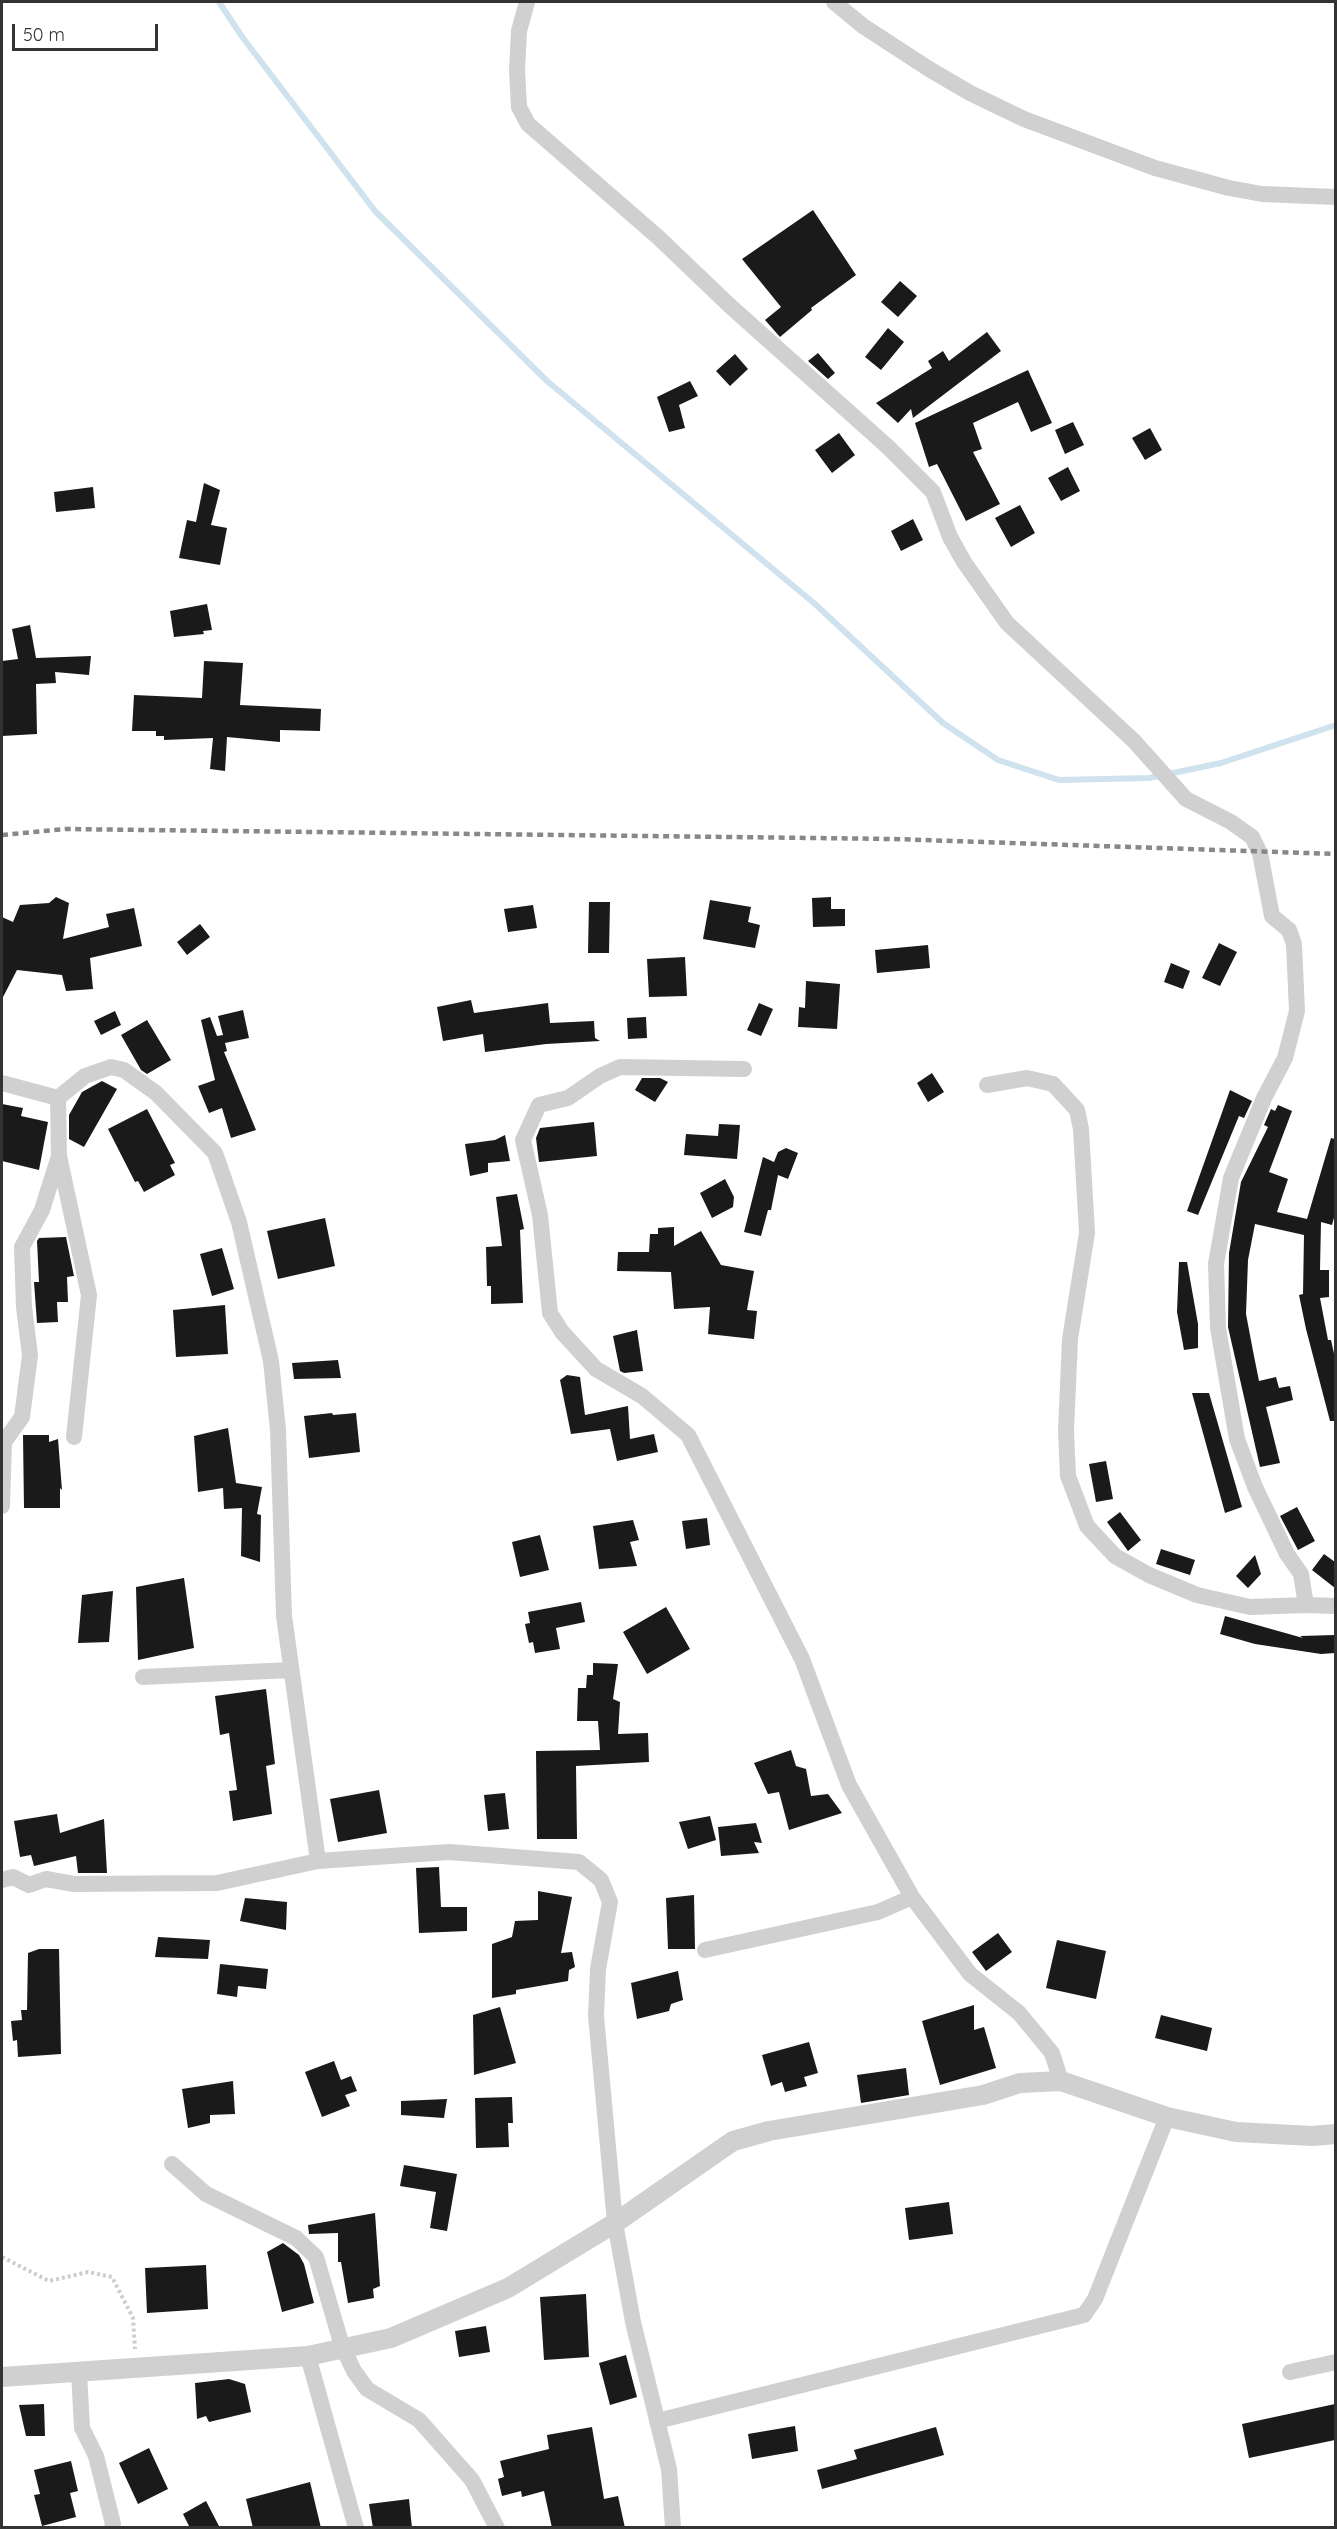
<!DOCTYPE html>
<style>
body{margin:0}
#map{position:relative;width:1337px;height:2529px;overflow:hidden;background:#fff;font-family:Quicksand,sans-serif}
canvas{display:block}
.frame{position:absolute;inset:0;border:3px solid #333;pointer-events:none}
.scale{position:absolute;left:12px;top:24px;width:146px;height:27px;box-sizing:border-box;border:3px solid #333;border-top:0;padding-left:8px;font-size:18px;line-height:21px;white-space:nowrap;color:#333;-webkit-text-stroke:4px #fff;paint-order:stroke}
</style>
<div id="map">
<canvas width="1337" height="2529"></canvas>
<div class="frame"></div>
<div class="scale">50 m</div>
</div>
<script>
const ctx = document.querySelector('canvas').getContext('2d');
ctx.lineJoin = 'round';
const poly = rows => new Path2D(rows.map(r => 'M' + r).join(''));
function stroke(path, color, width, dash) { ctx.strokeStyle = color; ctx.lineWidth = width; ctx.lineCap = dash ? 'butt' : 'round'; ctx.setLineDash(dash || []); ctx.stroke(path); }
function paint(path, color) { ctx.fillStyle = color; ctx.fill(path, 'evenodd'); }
const stream = poly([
 [219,2,243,38,375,211,547,381,815,604,943,723,998,760,1059,780,1149,778,1221,763,1336,725]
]);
const building = poly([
 [813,210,856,275,811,308,812,310,780,337,765,320,781,307,742,259],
 [900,281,917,296,898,317,881,302],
 [888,328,904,342,881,370,865,357],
 [987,332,1001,351,913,418,911,409,898,423,876,403,932,368,928,361,943,351,949,361],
 [818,353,835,373,828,379,808,361],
 [735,354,748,369,730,386,716,371],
 [1028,370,1052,423,1031,432,1018,402,973,423,982,449,973,452,1000,504,966,521,937,464,929,467,915,423],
 [690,381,698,396,679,405,685,428,669,432,657,397],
 [1073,422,1084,445,1065,454,1055,430],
 [1150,428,1162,450,1145,460,1132,438],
 [839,433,855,455,832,473,815,450],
 [1068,467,1080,491,1061,501,1048,478],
 [204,483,220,490,211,525,227,528,220,565,179,558,187,520,196,522],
 [93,487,95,508,56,512,54,492],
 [1020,505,1035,533,1011,547,995,518],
 [913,519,923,540,901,551,891,531],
 [207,604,212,630,203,631,204,634,174,637,170,611],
 [30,625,36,658,91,656,89,675,55,672,56,683,36,684,37,734,2,736,2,661,18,659,12,629],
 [204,661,243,663,240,705,321,709,320,731,280,730,280,742,227,737,225,771,210,769,213,738,164,740,164,736,156,736,156,731,132,731,134,695,202,698],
 [56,897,69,903,63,939,109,927,106,914,134,908,142,946,90,958,93,989,66,991,62,975,17,970,2,999,2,917,13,922,20,905,49,903],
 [831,897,831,909,845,909,845,926,813,927,812,898],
 [710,900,751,907,748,922,760,925,755,948,703,939],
 [589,902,610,902,609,953,588,953],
 [533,905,537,928,508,932,504,909],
 [200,924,210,937,187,955,177,942],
 [1219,943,1237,952,1220,986,1202,978],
 [928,945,930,968,877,973,875,950],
 [685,957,687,996,649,997,647,959],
 [1171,963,1190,971,1183,989,1164,982],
 [806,981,840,984,837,1029,798,1027,799,1007,805,1008],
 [471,1000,474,1013,548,1003,550,1023,594,1021,595,1038,600,1041,546,1044,485,1052,483,1034,443,1041,437,1007],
 [759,1003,773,1009,761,1036,747,1030],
 [243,1010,249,1038,225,1043,227,1051,224,1052,256,1130,231,1138,222,1108,209,1113,198,1086,215,1080,201,1020,210,1017,217,1036,223,1035,218,1016],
 [115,1011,121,1025,101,1035,94,1021],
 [646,1017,647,1038,628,1039,627,1018],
 [147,1020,171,1060,147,1074,141,1070,121,1035],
 [932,1073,944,1092,928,1102,917,1083],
 [642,1078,660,1078,668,1082,655,1102,635,1090],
 [102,1081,117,1089,84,1147,69,1139,69,1115,82,1092],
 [1230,1090,1252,1101,1244,1118,1239,1116,1198,1215,1187,1211],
 [2,1104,23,1108,21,1116,48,1122,39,1170,2,1161],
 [1278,1105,1292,1111,1269,1172,1288,1179,1277,1212,1307,1219,1331,1138,1335,1139,1335,1214,1332,1225,1321,1222,1320,1270,1329,1270,1329,1297,1320,1298,1328,1340,1331,1340,1335,1358,1335,1421,1330,1421,1306,1329,1299,1295,1303,1294,1304,1235,1255,1224,1248,1260,1246,1314,1253,1351,1259,1381,1276,1377,1279,1388,1290,1386,1293,1400,1266,1407,1280,1463,1260,1467,1228,1327,1229,1253,1241,1182,1268,1127,1264,1125,1271,1109,1275,1111],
 [147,1109,175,1163,170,1165,175,1175,144,1192,138,1181,135,1182,108,1129],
 [594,1122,597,1156,539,1162,536,1138,540,1128],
 [719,1124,740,1125,737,1159,684,1155,686,1134,718,1136],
 [505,1135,510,1161,488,1163,488,1172,470,1176,465,1144,495,1140],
 [786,1148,798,1153,788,1179,778,1175,771,1210,768,1210,761,1236,744,1232,763,1157,774,1162,778,1152],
 [725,1179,734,1197,733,1207,712,1218,700,1193],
 [517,1194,524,1229,520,1230,523,1303,491,1304,491,1286,487,1286,486,1247,502,1246,496,1197],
 [325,1218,335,1266,278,1279,267,1231],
 [674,1227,674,1246,701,1231,721,1265,754,1271,747,1310,757,1311,754,1339,708,1334,710,1307,674,1309,671,1272,617,1271,618,1252,649,1252,650,1234,658,1234,658,1228],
 [66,1237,74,1276,67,1277,68,1302,57,1302,58,1322,37,1323,34,1282,39,1282,37,1241,39,1238],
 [222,1248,234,1289,212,1296,200,1254],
 [1179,1262,1187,1262,1198,1324,1198,1348,1184,1350,1177,1312],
 [225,1305,228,1354,176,1357,173,1310],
 [637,1330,643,1371,624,1373,620,1371,613,1336],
 [338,1360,341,1378,294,1379,292,1363],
 [567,1375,580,1377,585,1415,628,1406,630,1439,654,1434,658,1452,617,1461,610,1429,571,1434,560,1380],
 [1192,1393,1209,1393,1242,1507,1225,1513],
 [332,1413,333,1415,356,1413,360,1452,309,1458,304,1416],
 [228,1428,236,1483,262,1487,257,1514,261,1515,260,1562,241,1556,242,1508,224,1509,223,1488,198,1492,194,1436],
 [23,1435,49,1435,49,1442,58,1439,62,1490,60,1488,60,1508,24,1508],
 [1106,1461,1113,1499,1096,1502,1089,1464],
 [1297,1507,1315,1541,1298,1550,1280,1516],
 [1120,1512,1141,1540,1128,1551,1107,1522],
 [707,1518,710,1545,686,1549,682,1521],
 [633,1520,639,1540,630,1542,637,1566,599,1569,593,1526],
 [540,1535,549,1570,520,1577,512,1542],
 [1161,1549,1195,1560,1190,1575,1156,1564],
 [1324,1554,1335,1562,1335,1588,1312,1570],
 [1255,1555,1261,1574,1248,1588,1236,1576],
 [184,1578,194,1648,138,1660,136,1587],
 [113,1591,109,1642,78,1643,82,1595],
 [581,1602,585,1622,556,1628,560,1649,535,1653,533,1642,529,1643,525,1624,530,1623,528,1612],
 [666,1607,690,1649,647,1674,623,1632],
 [1225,1616,1303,1638,1300,1636,1335,1635,1335,1653,1321,1654,1255,1644,1220,1634],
 [593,1663,618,1664,613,1699,620,1702,618,1734,648,1733,649,1762,576,1766,577,1839,537,1839,536,1751,600,1750,598,1721,577,1721,578,1688,586,1688,587,1675,593,1675],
 [266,1689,275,1764,266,1766,272,1814,233,1821,229,1791,237,1790,229,1733,220,1735,215,1696],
 [791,1750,796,1766,806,1769,811,1796,828,1794,842,1813,789,1830,779,1792,768,1794,754,1763],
 [379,1790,387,1833,338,1842,330,1799],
 [505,1793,509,1829,488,1831,484,1795],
 [57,1814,60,1833,104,1819,107,1873,78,1873,76,1856,34,1866,31,1855,20,1857,14,1821],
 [710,1816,716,1840,688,1849,679,1822],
 [756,1823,762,1843,754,1842,759,1853,721,1856,718,1827],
 [439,1867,441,1907,467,1907,467,1931,419,1933,416,1868],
 [538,1891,572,1897,561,1953,572,1952,575,1967,569,1970,568,1981,516,1990,516,1994,492,1998,492,1944,512,1937,515,1921,538,1920],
 [694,1895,695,1949,668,1949,666,1898],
 [245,1898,287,1902,286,1930,240,1921],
 [998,1933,1012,1952,986,1971,972,1952],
 [158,1937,210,1940,208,1959,155,1957],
 [1057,1940,1106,1951,1096,1999,1046,1988],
 [39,1949,59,1949,61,2054,18,2057,17,2040,13,2041,11,2021,22,2020,21,2010,27,2010,28,1953],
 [220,1964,268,1969,266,1989,238,1986,237,1997,217,1994],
 [678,1971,683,2000,671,2004,669,2011,637,2019,631,1983],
 [974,2005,974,2030,984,2027,996,2068,940,2085,922,2021],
 [500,2007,516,2063,474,2075,473,2015],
 [1161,2015,1212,2028,1207,2051,1155,2038],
 [809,2042,818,2073,804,2077,807,2086,785,2092,782,2082,771,2086,762,2055],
 [334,2061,341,2080,351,2076,357,2091,345,2095,350,2106,322,2117,305,2072],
 [906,2068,909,2095,861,2103,857,2075],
 [233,2081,235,2114,210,2115,210,2123,188,2128,182,2089],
 [512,2097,513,2123,508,2123,509,2147,476,2148,475,2098],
 [447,2099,444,2118,401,2115,401,2101],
 [404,2165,457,2174,447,2231,430,2228,436,2192,400,2186],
 [949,2202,953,2234,909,2240,905,2208],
 [375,2213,380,2286,373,2289,374,2298,348,2303,341,2262,338,2262,338,2233,309,2234,308,2225],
 [283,2243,299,2255,304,2264,314,2303,282,2312,267,2252],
 [206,2265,208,2309,147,2313,145,2268],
 [586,2294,589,2357,544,2360,540,2297],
 [486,2326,490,2352,459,2357,455,2331],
 [626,2355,637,2397,610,2405,599,2363],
 [229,2379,245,2384,251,2412,209,2422,206,2416,197,2419,195,2383],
 [44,2404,45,2436,26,2436,19,2405],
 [1335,2404,1335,2440,1249,2458,1242,2424],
 [795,2426,798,2451,752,2459,748,2434],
 [592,2427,604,2499,618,2496,625,2528,552,2528,544,2491,522,2497,521,2491,502,2496,498,2479,504,2477,500,2461,549,2449,547,2435],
 [936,2427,944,2455,822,2489,817,2470,857,2459,854,2450],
 [149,2448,168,2489,138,2504,119,2463],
 [71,2461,78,2491,70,2493,76,2517,42,2526,34,2495,40,2494,34,2470],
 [310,2482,321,2528,253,2528,246,2499],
 [409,2499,412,2528,373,2528,369,2504],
 [206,2501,220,2528,190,2528,183,2514]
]);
const path = poly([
 [2,2257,49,2281,88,2272,112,2277,133,2318,135,2349]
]);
const minor = poly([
 [527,2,519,31,517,70,519,107,528,124,659,238,729,305,888,447,933,492,950,537,964,562,1007,623,1134,741,1186,799,1231,822,1252,837,1260,853,1272,916,1289,930,1294,944,1297,1011,1285,1058,1264,1098,1231,1178,1216,1264,1218,1328,1237,1439,1255,1487,1287,1554,1301,1574,1306,1605,1336,1606],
 [834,2,863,26,929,69,970,93,1024,119,1155,168,1229,188,1262,194,1336,197],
 [744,1069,620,1067,600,1076,568,1098,539,1105,523,1140,540,1215,550,1313,562,1332,596,1369,642,1396,688,1435,802,1659,849,1785,912,1897,970,1974,1019,2013,1052,2053,1061,2081],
 [2,1083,58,1098,85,1076,111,1067,124,1070,156,1093,215,1153,239,1222,271,1361,278,1430,284,1616,318,1861,449,1852,579,1862,601,1880,610,1902,598,1969,596,2016,615,2223,633,2322,669,2469,673,2528],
 [987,1085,1027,1078,1053,1084,1077,1110,1081,1129,1087,1233,1070,1339,1066,1431,1068,1476,1087,1526,1115,1556,1149,1575,1197,1595,1250,1607,1306,1605],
 [58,1098,59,1156,89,1295,74,1437],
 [2,1506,4,1442,22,1417,30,1355,24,1307,22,1247,42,1210,59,1156],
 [143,1677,290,1670],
 [2,1880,13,1877,29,1885,46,1879,74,1884,217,1883,318,1861],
 [705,1950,878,1912,912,1897],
 [172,2164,206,2194,296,2238,316,2257,342,2346,354,2371,367,2389,419,2420,472,2480,497,2528],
 [308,2356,356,2528],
 [79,2372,82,2428,96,2456,113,2524,112,2528],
 [1290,2372,1336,2362],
 [657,2421,1084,2315,1095,2299,1167,2117]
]);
const tertiary = poly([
 [2,2377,308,2356,391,2338,508,2288,615,2223,733,2141,769,2131,983,2095,1020,2083,1061,2081,1167,2117,1236,2132,1312,2136,1336,2134]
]);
const rail = poly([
 [2,835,65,829,894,839,1336,854]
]);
stroke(stream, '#cfe2ee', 6);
paint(building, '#1a1a1a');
stroke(path, '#cdcdcd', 4, [3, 3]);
stroke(minor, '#d0d0d0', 16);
stroke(tertiary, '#d0d0d0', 20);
stroke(rail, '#888', 4.5, [6, 4.5]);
</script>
